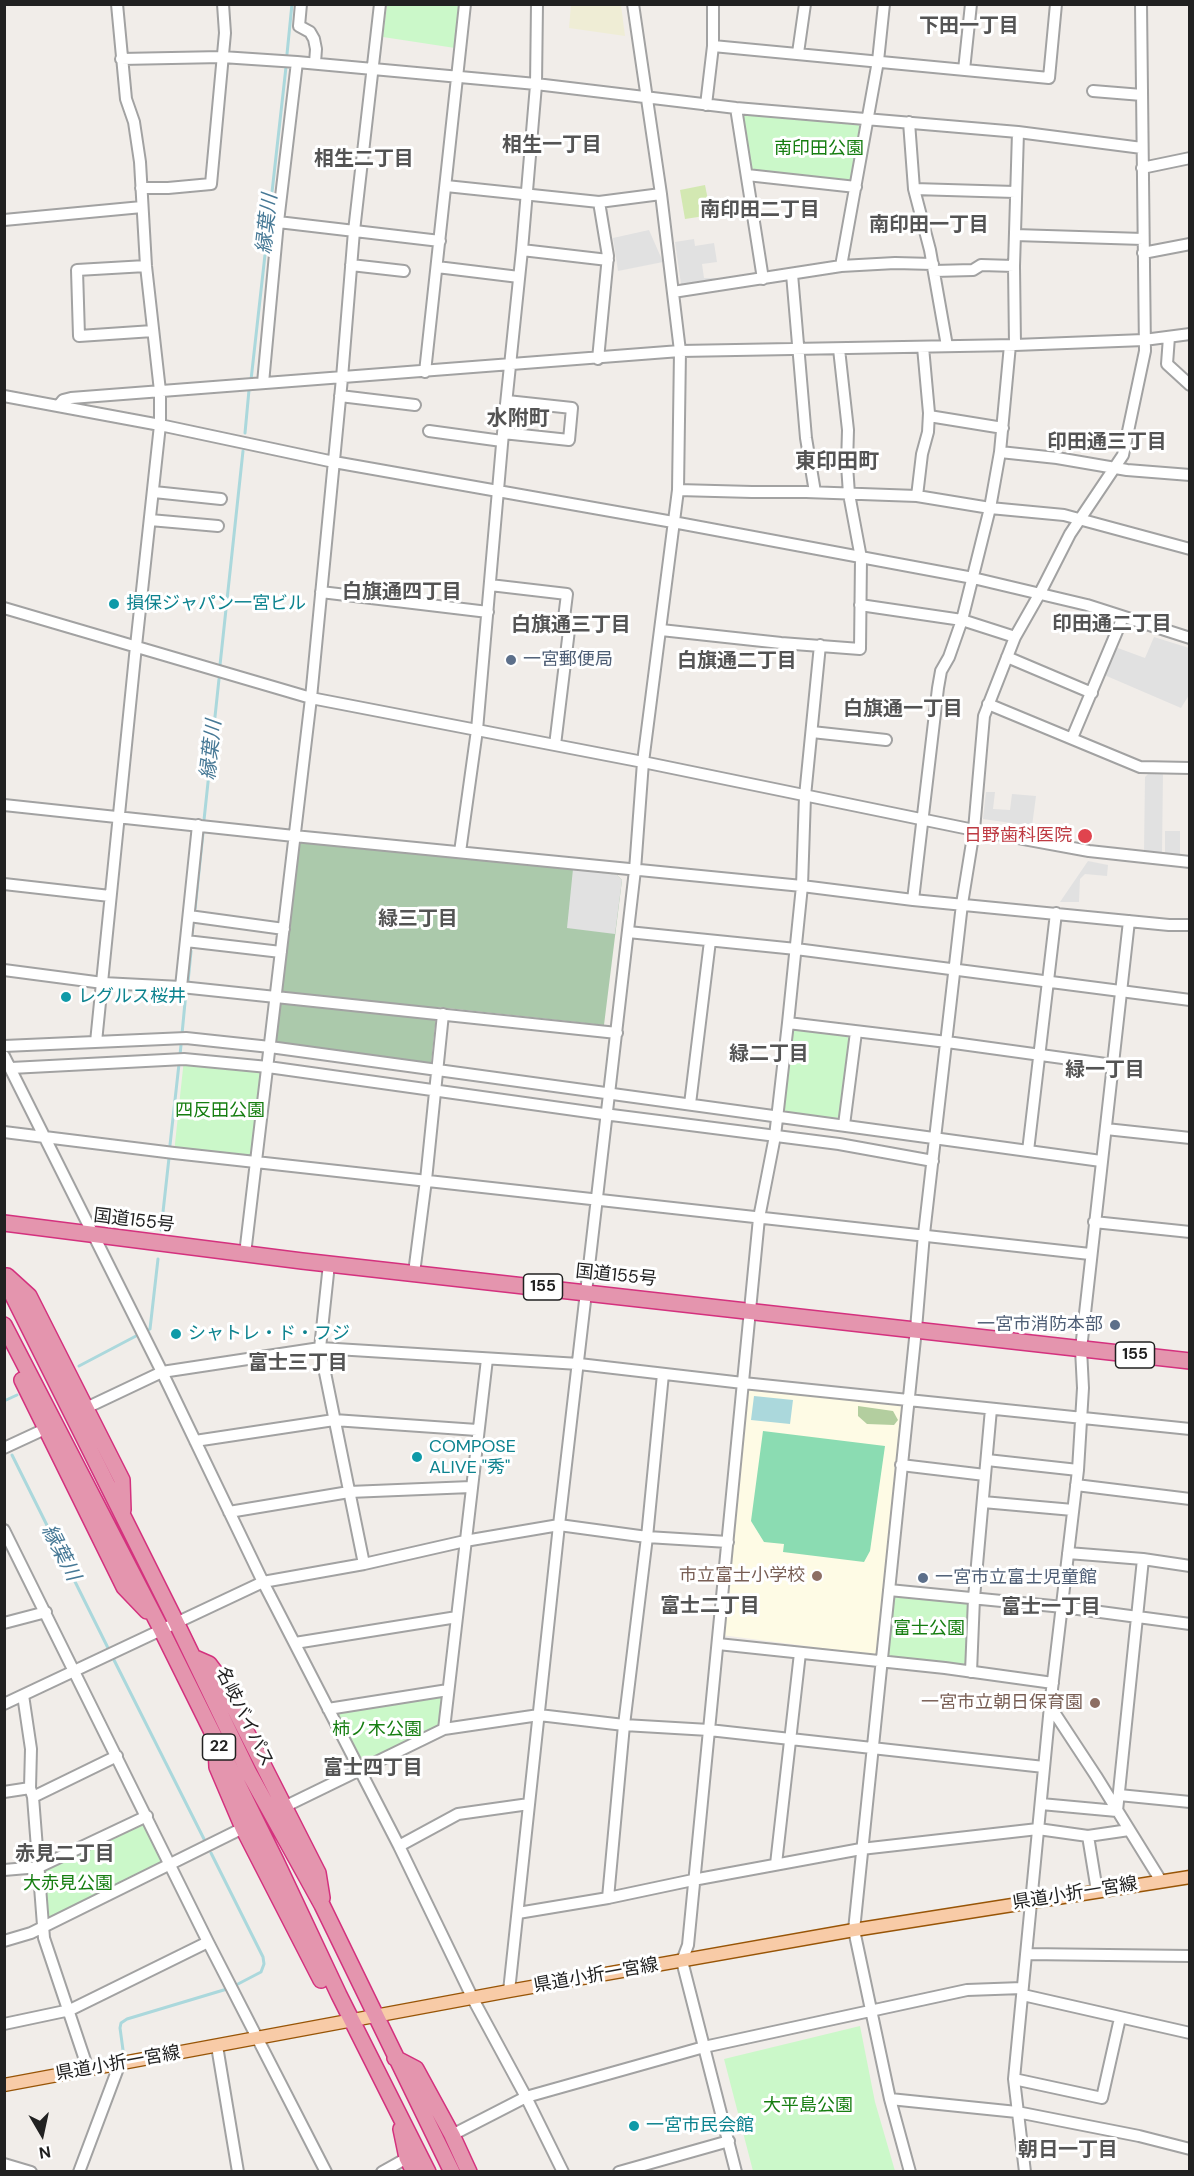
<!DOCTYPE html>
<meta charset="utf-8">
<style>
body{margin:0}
#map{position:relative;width:1194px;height:2176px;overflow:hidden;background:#f1ede9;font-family:"DM Sans",sans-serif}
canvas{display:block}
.frame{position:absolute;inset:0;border:6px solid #212121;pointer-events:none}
.north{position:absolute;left:12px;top:2104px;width:60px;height:60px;-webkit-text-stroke:4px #fff;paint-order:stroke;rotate:171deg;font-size:16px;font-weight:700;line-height:24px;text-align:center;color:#212121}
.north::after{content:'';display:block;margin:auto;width:21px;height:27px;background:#212121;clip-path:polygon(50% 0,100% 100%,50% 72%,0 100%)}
</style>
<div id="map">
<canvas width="1194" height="2176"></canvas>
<div class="frame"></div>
<div class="north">N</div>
</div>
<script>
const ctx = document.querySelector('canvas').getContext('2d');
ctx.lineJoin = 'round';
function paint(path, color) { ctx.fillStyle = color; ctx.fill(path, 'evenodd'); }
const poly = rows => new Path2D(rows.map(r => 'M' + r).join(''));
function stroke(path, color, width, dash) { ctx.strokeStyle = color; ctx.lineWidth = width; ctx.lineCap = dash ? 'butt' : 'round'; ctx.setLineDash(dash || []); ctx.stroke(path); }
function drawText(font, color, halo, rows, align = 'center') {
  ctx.font = font + ' "DM Sans","Noto Sans JP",sans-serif'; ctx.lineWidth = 6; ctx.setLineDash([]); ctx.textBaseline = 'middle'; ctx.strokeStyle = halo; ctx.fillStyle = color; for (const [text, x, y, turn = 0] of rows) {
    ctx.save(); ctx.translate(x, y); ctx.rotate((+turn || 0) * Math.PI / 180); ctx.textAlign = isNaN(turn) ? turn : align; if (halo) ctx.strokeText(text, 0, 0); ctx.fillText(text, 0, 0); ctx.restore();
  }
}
const education = poly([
 [745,1386,902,1406,876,1655,721,1635]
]);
const farmland = poly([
 [571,5,621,5,625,36,569,28]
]);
const grass = poly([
 [705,185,711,215,685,219,680,190]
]);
const forest = poly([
 [858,1406,893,1411,898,1420,894,1425,867,1424,858,1416]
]);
const cemetery = poly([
 [295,838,617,875,622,880,604,1025,437,1007,431,1064,273,1041]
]);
const park = poly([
 [387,5,459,5,455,48,383,37],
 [744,114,860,123,852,182,751,170,742,117],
 [791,1028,851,1035,841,1118,783,1113],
 [184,1059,268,1067,255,1161,174,1153],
 [893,1593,970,1602,967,1666,887,1657],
 [442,1694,439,1728,365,1765,337,1712],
 [143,1822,163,1862,47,1919,44,1870],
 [860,2026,875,2102,895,2171,753,2171,724,2059]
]);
const pitch = poly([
 [763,1431,885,1446,870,1551,864,1562,783,1552,784,1544,764,1542,751,1521]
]);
const parking = poly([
 [649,230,663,262,618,271,613,238],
 [694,239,695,246,714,243,717,262,702,264,704,278,720,278,720,282,685,287,681,284,675,242],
 [1154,637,1189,648,1189,695,1181,708,1102,674,1115,647,1145,658],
 [1150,772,1163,772,1162,853,1144,852,1145,777],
 [986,792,995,792,993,809,1010,810,1012,794,1036,796,1032,826,983,819],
 [1165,831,1180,831,1180,854,1165,854],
 [1088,861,1108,865,1107,876,1085,874,1080,879,1079,902,1060,902],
 [573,869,617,875,622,880,615,934,567,928]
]);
const water = poly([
 [754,1396,793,1400,790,1424,751,1420]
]);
const stream = poly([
 [287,54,292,4],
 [251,380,286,67],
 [245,433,249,390],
 [220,665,243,451],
 [204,820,219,679],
 [195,909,203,833],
 [192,934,193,925],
 [188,982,191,951],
 [182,1034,186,992],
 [180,1055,181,1045],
 [170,1145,179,1064],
 [161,1230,169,1158],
 [148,1330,150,1329,158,1259],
 [79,1366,136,1336],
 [4,1401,17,1395],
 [12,1455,109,1650],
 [114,1660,205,1841],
 [211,1853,263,1957,264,1964,261,1972,238,1984],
 [121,2054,123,2050,120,2028,121,2023,127,2019,227,1989]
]);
const minor = poly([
 [301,4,299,26,310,32,314,39,316,49,315,63],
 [713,46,1049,78,1056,4],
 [798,53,805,4],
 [121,59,222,57,297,62],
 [964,70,971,4],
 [1093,91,1142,95],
 [706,105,713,46,713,4],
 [736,108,763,279],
 [909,122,914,189,930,250,947,346],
 [1142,168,1190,158],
 [747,175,856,187],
 [446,186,599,202,661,194],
 [141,188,168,188,211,184,225,33,223,4],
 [914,189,1015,192],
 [4,220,142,207],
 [278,222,440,241],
 [1015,235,1143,239],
 [522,250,608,260],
 [1143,253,1190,244],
 [351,265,404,271],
 [146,266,77,270,79,336,153,331],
 [841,266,878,61,884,4],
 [437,267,519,277],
 [934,271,973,270,981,265,1014,266],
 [792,274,806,438,815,492],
 [673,292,841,266,895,263,933,264],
 [1169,337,1167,364,1190,385],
 [1015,345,1014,266,1018,132],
 [598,359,608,256,599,202],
 [425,372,465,4],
 [263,383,278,222,297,62,536,84,736,108,1018,132,1142,148],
 [4,396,160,425,334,462,673,522,973,578,1087,605,1190,638],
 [340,396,415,405],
 [59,405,63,400,71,398,680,351,1015,345,1144,340,1190,334],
 [929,416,1003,428],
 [429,431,502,441],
 [503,433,569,440,572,408,507,401],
 [1000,452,1057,458,1127,470,1190,475],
 [678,490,752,492,806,492,917,496,990,508,1064,515,1190,549],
 [154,492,221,499],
 [917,496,922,454,928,432,929,413,923,347],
 [150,520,218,526],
 [490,585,567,594,564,618,570,622,555,745],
 [321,592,488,612],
 [860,605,962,620,1015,637],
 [4,608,311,698,643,762,974,830,1089,851,1190,862],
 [661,630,781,643,860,649,861,558,849,494,847,465,848,430,839,349],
 [1007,657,1092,693],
 [988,704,1140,767,1190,768],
 [812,732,886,740],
 [1072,738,1123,617],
 [4,805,294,836,802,886,913,900,1169,925,1190,925],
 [460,852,477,730,503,433,522,250,536,85,537,4],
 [4,884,110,896],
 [913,900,938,688,941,671,949,657,962,620,990,508,1000,452,1010,345],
 [189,916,284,929],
 [628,932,796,949,1190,1000],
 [186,941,281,952],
 [4,970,103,983,181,987,617,1033],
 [181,987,198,825],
 [788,1023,947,1042,1113,1065],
 [96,1042,136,646,160,425,160,391,146,266,140,162,134,122,126,99,117,4],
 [4,1046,186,1038,270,1047,1101,1161],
 [4,1056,162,1372,263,1582,399,1846,473,1999,526,2097,563,2172],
 [11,1068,184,1059,268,1067,596,1113,839,1144,933,1161],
 [690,1104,710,941],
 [844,1125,856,1032],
 [1106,1129,1190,1138],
 [4,1132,174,1153,1090,1254],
 [1028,1151,1056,913],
 [1094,1222,1190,1232],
 [245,1254,311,698,342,378,354,231,380,4],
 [329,1264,320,1348,364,1564],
 [414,1273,426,1180,443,1014],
 [86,1408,162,1372,320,1348,579,1364,743,1383,1190,1429],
 [195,1441,334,1420,477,1430],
 [4,1448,45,1429],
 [987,1460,1078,1470],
 [901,1465,985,1475],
 [1076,1485,1190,1499],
 [983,1502,1073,1510],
 [229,1512,349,1492,471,1487],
 [4,1530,208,1942,326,2172],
 [1068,1553,1143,1559,1190,1566],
 [889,1590,1063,1607,1190,1624],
 [4,1623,46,1612],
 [295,1643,457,1617],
 [718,1644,945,1668,1053,1683],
 [971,1672,974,1598,991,1409],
 [23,1695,31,1749,30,1788,33,1797,44,1938,88,2069],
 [4,1704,263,1582,364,1564,465,1541,559,1525,647,1537,728,1542],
 [1050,1706,1096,1776,1161,1881],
 [328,1709,448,1690],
 [444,1729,487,1359],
 [4,1792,30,1788],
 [1119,1795,1190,1802],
 [33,1797,117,1756],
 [1041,1804,1117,1811,1143,1559],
 [284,1807,444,1729,539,1715,624,1725,709,1730,1044,1767],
 [1088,1836,1097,1891],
 [399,1846,458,1814,529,1804],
 [776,1864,800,1653],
 [4,1870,39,1867,147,1816],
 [608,1898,624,1725,647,1537,663,1374],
 [518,1913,608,1898,693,1880,861,1849,1038,1829,1088,1836,1129,1830],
 [4,1941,31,1933,243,1828],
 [1026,1954,1190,1956],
 [509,1991,559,1525,635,870,643,762,678,490,680,351,661,194,633,4],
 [1023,1995,1190,2033],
 [4,2024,70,2010,208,1942],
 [217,2046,238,2172],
 [1014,2079,1102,2098,1120,2018],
 [890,2099,1017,2112,1139,2136,1190,2149],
 [452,2135,526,2097,704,2047,967,1990,1022,1988],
 [4,2164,31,2172],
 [79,2172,120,2063],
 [382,2172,407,2158],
 [619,2172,729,2141],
 [736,2172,682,1961,688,1945,759,1218,775,1136,788,1023,802,886,805,796,820,645],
 [910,2172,890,2099,854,1930,916,1329,924,1234,962,904,974,830,984,716,1015,637,1040,593,1070,534,1123,455,1145,351,1141,4],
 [1025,2172,1014,2079,1050,1706,1078,1470,1083,1388,1081,1349,1129,921]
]);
const major = poly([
 [4,2085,509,1991,854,1930,1190,1877]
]);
const highway = poly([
 [4,1223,302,1261,1190,1361],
 [7,1276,29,1296,122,1480,123,1510],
 [4,1278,176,1622,249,1773,322,1905,452,2172],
 [4,1325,161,1629,276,1861,339,1995,428,2172],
 [22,1380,124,1587,147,1611],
 [193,1657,209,1664,218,1676,318,1873,322,1898],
 [216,1749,217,1767,243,1828,321,1980],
 [395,2058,416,2069,452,2135,469,2172],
 [401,2129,407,2158,414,2172]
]);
const markers = [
 [114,604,6,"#0f9aa8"],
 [511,660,6,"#5c6f8a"],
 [1085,836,8,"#e0444e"],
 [66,997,6,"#0f9aa8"],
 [1115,1325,6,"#5c6f8a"],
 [176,1334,6,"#0f9aa8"],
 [417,1457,6,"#0f9aa8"],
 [817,1576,6,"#8d6e63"],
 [923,1578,6,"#5c6f8a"],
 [1095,1703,6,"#8d6e63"],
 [634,2126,6,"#0f9aa8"]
];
const shields = [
 [543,1287,39],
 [1135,1355,39],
 [219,1747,33]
];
const shieldNames = [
 ["155",543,1287],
 ["155",1135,1355],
 ["22",219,1747]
];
const parkNames = [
 ["南印田公園",819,149],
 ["四反田公園",220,1111],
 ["富士公園",929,1629],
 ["柿ノ木公園",377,1730],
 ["大赤見公園",68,1884],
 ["大平島公園",808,2106]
];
const cultureNames = [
 ["損保ジャパン一宮ビル",126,604],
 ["レグルス桜井",78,997],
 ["シャトレ・ド・フジ",188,1334],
 ["COMPOSE",429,1447],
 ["ALIVE \"秀\"",429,1468],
 ["一宮市民会館",646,2126]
];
const serviceNames = [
 ["一宮郵便局",523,660],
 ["一宮市消防本部",1103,1325,"right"],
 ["一宮市立富士児童館",935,1578]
];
const healthNames = [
 ["日野歯科医院",1072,836]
];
const streetNames = [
 ["国道155号",134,1221,7],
 ["国道155号",616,1276,6],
 ["名岐バイパス",244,1717,64],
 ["県道小折一宮線",1075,1894,-9],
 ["県道小折一宮線",596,1976,-10],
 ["県道小折一宮線",118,2064,-10]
];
const educationNames = [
 ["市立富士小学校",805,1576],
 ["一宮市立朝日保育園",1083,1703]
];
const neighbourhoodNames = [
 ["下田一丁目",969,27],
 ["相生一丁目",552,146],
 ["相生二丁目",364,160],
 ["南印田二丁目",760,211],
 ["南印田一丁目",929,226],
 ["印田通三丁目",1107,443],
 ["白旗通四丁目",402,593],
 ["印田通二丁目",1112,625],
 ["白旗通三丁目",571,626],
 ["白旗通二丁目",737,662],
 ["白旗通一丁目",903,710],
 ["緑三丁目",418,920],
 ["緑二丁目",769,1055],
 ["緑一丁目",1105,1071],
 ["富士三丁目",298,1364],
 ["富士二丁目",710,1607],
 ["富士一丁目",1051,1608],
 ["富士四丁目",373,1769],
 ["赤見二丁目",65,1855],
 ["朝日一丁目",1068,2151]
];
const waterNames = [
 ["縁葉川",268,224,-84],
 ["縁葉川",212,750,-84],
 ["縁葉川",60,1553,63]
];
const quarterNames = [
 ["水附町",518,419],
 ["東印田町",837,462]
];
paint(education, '#fefbe5');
paint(farmland, '#efedd5');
paint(grass, '#d3e8b2');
paint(forest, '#b3ce9f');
paint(cemetery, '#abc9ab');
paint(park, '#cbf8c9');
paint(pitch, '#8bdcb2');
paint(parking, '#e1e1e1');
paint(water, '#abd8dc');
stroke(stream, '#abd8dc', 3);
stroke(minor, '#a2a2a2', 14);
stroke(major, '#985507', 15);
stroke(highway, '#d4317e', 18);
stroke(minor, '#fff', 10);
stroke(major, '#f8cba7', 12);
stroke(highway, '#e495ae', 15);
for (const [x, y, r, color] of markers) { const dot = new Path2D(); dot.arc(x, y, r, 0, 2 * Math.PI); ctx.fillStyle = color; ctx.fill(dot); stroke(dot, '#fff', 2); }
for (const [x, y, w] of shields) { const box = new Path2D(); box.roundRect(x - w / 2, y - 13, w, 26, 4.5); ctx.fillStyle = '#fff'; ctx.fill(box); stroke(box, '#212121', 1.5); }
drawText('bold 16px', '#212121', null, shieldNames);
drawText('18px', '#167e11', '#fff', parkNames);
drawText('18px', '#0d838f', '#fff', cultureNames, 'left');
drawText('18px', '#4e5e75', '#fff', serviceNames, 'left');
drawText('18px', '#be3a42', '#fff', healthNames, 'right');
drawText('18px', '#212121', '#fff', streetNames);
drawText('18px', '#785e54', '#fff', educationNames, 'right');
drawText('bold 20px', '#545454', '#fff', neighbourhoodNames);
drawText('italic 20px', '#477996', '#fff', waterNames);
drawText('bold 21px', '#545454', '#fff', quarterNames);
</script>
